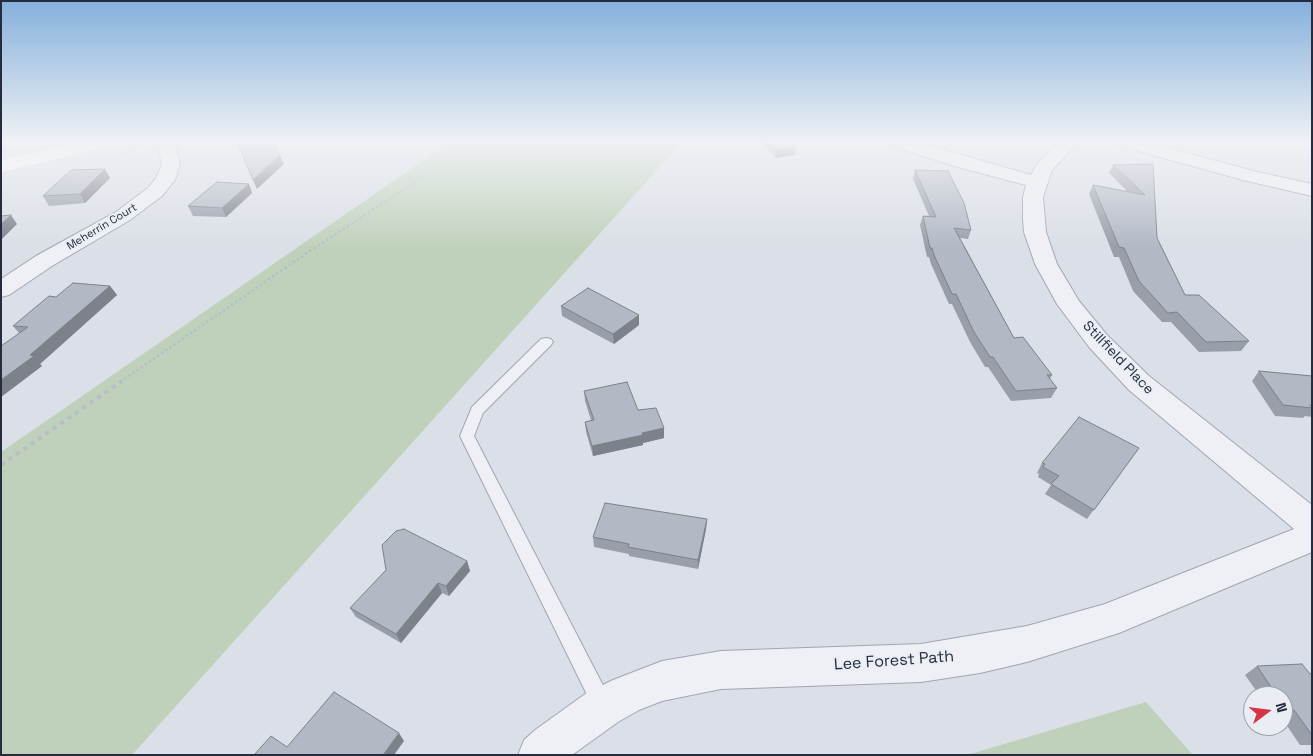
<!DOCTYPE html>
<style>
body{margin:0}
#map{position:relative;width:1313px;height:756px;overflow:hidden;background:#dbdfe7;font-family:"Space Grotesk",sans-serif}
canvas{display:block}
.frame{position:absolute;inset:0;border:2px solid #242c3d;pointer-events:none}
.north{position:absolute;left:1243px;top:686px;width:50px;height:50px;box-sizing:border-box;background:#eaeef4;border:1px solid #9ba0ab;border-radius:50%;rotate:75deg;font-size:14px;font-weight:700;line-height:20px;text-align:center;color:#242c3d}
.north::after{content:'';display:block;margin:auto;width:18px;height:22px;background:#d73445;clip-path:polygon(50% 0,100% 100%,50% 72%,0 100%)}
</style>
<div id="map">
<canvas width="1313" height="756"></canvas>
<div class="frame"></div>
<div class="north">N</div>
</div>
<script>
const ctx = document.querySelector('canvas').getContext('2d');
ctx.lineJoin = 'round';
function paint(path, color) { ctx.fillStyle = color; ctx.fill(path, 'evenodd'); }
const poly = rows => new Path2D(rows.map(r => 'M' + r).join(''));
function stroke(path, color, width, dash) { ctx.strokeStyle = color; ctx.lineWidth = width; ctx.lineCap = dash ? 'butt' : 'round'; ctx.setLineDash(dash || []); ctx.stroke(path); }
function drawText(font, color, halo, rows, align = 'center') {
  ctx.font = font + ' "Space Grotesk",sans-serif'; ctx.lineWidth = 4; ctx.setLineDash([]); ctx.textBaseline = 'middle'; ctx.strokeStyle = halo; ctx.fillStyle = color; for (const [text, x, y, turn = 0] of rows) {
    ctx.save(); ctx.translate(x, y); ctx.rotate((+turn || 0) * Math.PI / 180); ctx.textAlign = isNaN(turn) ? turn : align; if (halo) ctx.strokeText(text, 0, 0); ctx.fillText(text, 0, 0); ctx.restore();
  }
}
const green = poly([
 [450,142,682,142,132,755,1,755,1,452],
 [1146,702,1193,755,967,755]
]);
const pathFar1 = poly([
 [124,153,143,145],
 [120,382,307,253,476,142]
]);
const path = poly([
 [1,465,122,381]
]);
const lane = poly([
 [546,338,551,339,553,342,551,345,483,413,474,436,609,697,612,704,609,711,602,714,595,711,460,436,472,407,541,339,546,338]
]);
const street = poly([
 [157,142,175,142,180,165,175,180,162,196,130,220,52,266,9,295,1,297,1,279,36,256,116,212,148,188,156,178,162,165,157,142],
 [889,142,917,142,1031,175,1037,164,1060,142,1079,142,1052,170,1043,197,1046,232,1057,264,1079,301,1107,335,1149,376,1312,505,1312,552,1119,633,1027,662,980,673,921,682,721,689,662,701,639,710,618,722,572,755,518,755,524,740,535,730,588,692,613,680,662,661,721,651,921,644,1027,626,1105,604,1294,529,1129,390,1089,347,1057,304,1035,264,1024,232,1023,219,1023,197,1026,185,954,166,892,146,889,142],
 [1117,142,1147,142,1253,171,1312,184,1312,196,1243,180,1120,146,1117,142]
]);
const secondary = poly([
 [81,142,114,142,111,146,1,172,1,160,81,142]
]);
const wall = poly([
 [760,142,796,142,795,155,776,158],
 [1153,164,1157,238,1185,295,1249,341,1241,351,1199,352,1171,322,1162,322,1133,291,1119,257,1114,257,1089,194,1093,185,1128,192,1109,173,1113,165],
 [105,169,110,178,85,203,49,206,43,196],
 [915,170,971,230,968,239,960,238,1014,338,1052,375,1050,379,1057,388,1051,398,1011,401,988,367,985,367,970,342,952,304,949,304,931,264,929,257,927,257,920,225,923,216,929,216,913,179],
 [249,184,252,193,226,217,193,216,188,206],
 [110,286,117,295,40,364,42,366,1,397,19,333,13,326,56,297],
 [561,306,639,325,614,344,562,316],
 [1259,371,1312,376,1312,417,1305,416,1303,418,1275,416,1252,381],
 [584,391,638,410,664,428,664,438,643,443,643,445,593,456,586,432,585,422,591,420,585,401],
 [1139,448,1087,519,1045,494,1051,485,1038,477,1039,474,1037,473,1042,463],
 [707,519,706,529,698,569,629,556,629,554,594,547,593,537],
 [467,561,470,571,449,596,442,593,401,643,356,617,350,608],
 [1257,666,1312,674,1312,745,1300,745,1283,720,1283,696,1260,696,1245,675]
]);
const shadedWall = poly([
 [796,147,795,155,776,158,777,150],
 [280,155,284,164,257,189,253,180],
 [105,169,110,178,85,203,80,194],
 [249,184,252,193,226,217,222,208],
 [11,215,17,224,1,240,1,224],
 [110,286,117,295,40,364,42,366,1,397,1,380],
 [639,315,639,325,614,344,613,334],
 [664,428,664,438,643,443,643,445,593,456,592,446,642,433],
 [707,519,706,529,698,569,698,560],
 [467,561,470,571,449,596,446,586],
 [438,583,442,593,401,643,396,634],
 [399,733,404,741,394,755,383,755]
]);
const building = poly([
 [237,142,273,142,280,155,253,180,237,142],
 [769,142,796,142,796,147,777,150,769,142],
 [1153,164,1157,238,1185,295,1199,295,1249,341,1206,342,1177,312,1168,313,1139,281,1124,248,1119,247,1093,185,1145,195,1113,165,1153,164],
 [105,169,80,194,43,196,71,170,105,169],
 [915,170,948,171,964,203,971,230,954,228,1014,338,1023,337,1052,375,1047,375,1057,388,1016,391,993,357,990,357,974,332,956,294,952,294,934,255,932,248,930,248,923,216,936,217,915,170],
 [217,182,249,184,222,208,188,206,217,182],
 [11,215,1,224,1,216,11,215],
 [73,283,110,286,30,355,34,356,1,380,1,346,28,327,13,326,49,296,56,297,73,283],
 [588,288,639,315,613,334,561,306,588,288],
 [1259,371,1312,376,1312,406,1310,405,1312,408,1283,405,1259,371],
 [627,382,638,410,656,408,664,428,642,433,643,435,592,446,585,422,594,420,584,391,627,382],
 [1079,417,1139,448,1094,510,1051,484,1059,476,1043,467,1045,464,1042,463,1079,417],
 [605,503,707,519,698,560,628,547,629,544,593,537,605,503],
 [404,529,467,561,446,586,438,583,396,634,350,608,386,570,382,545,396,531,404,529],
 [1302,664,1310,674,1312,674,1312,735,1294,710,1287,710,1283,704,1283,696,1277,696,1257,666,1302,664],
 [334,692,399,733,383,755,254,755,271,736,287,747,334,692]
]);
const farStreetnames = [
 ["Meherrin Court",102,227,-31]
];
const streetNames = [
 ["Stillfield Place",1118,358,46]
];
const nearStreetnames = [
 ["Lee Forest Path",894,661,-4]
];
paint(green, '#c0d1bb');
stroke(lane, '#a0a6b1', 2);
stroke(street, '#a0a6b1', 2);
stroke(pathFar1, '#b9bdc5', 2.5, [2.5, 2.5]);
stroke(path, '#b9bdc5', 4, [4.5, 4.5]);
paint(lane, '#eef0f5');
paint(street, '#eef0f5');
paint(secondary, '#fff');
paint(wall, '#999ea9');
paint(shadedWall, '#7d8189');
paint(building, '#b2b8c4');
stroke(building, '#7d8189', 1);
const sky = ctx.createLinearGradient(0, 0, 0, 248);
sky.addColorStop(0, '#85b0dc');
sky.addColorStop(0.57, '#eff1f4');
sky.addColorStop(1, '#eff1f400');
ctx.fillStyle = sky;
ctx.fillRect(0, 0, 1313, 248);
drawText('11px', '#242c3d', '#eaeef4', farStreetnames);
drawText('14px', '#242c3d', '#eaeef4', streetNames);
drawText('16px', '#242c3d', '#eaeef4', nearStreetnames);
</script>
